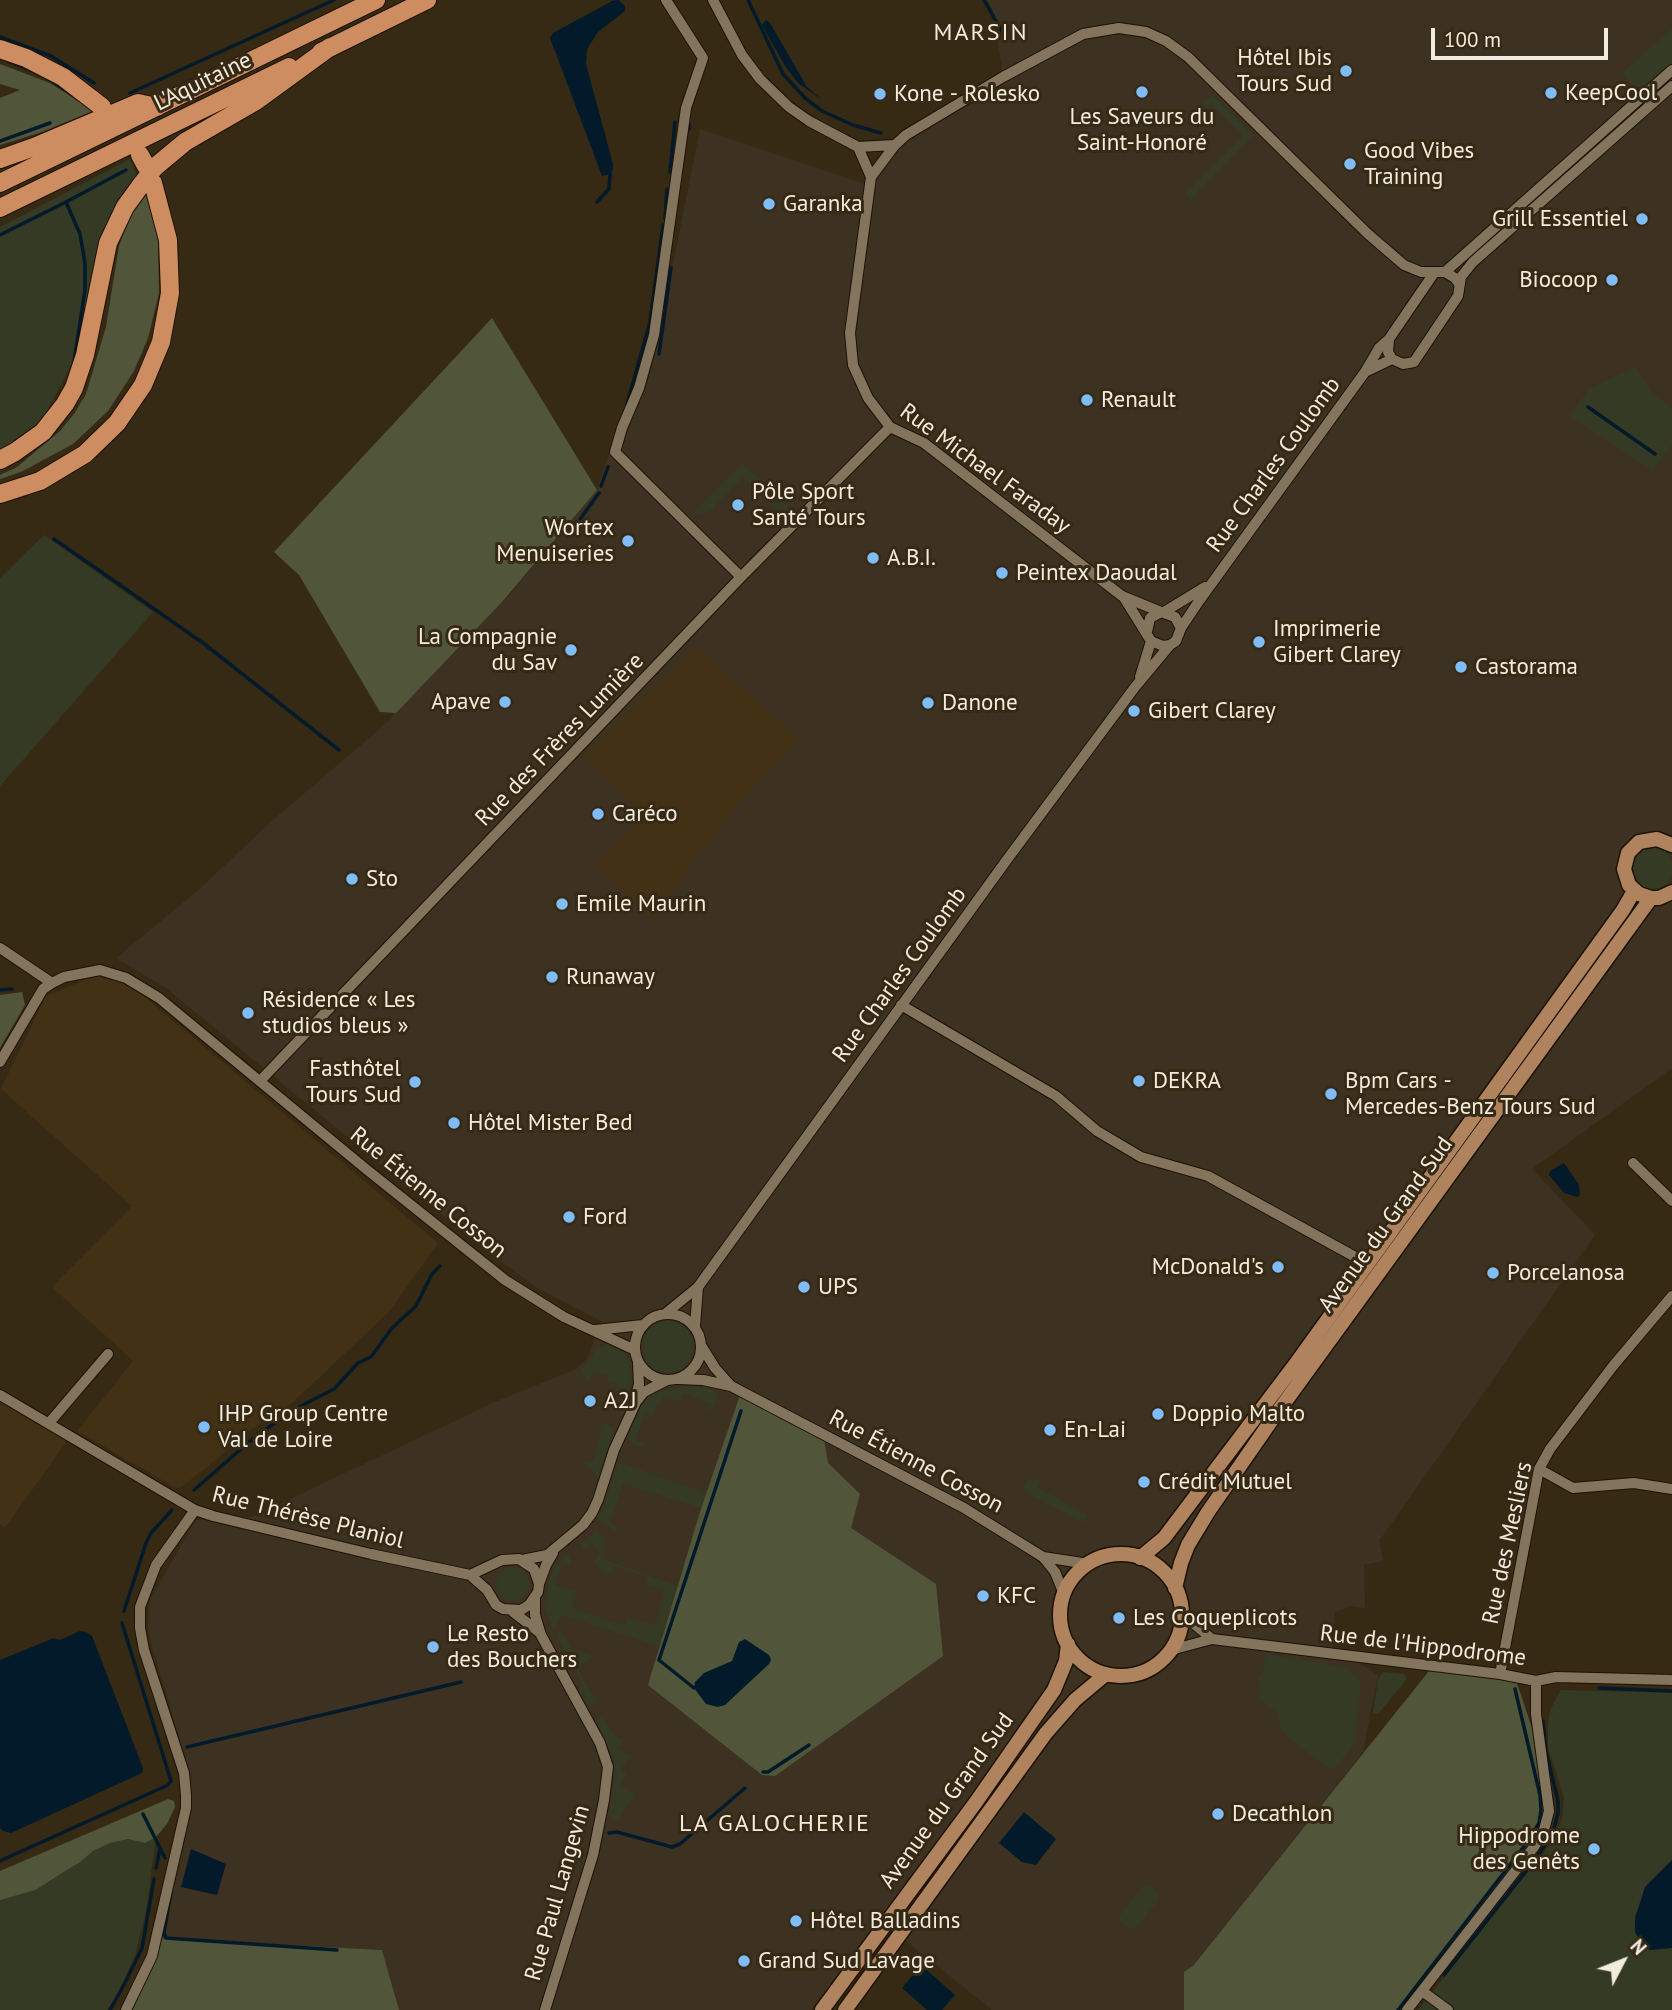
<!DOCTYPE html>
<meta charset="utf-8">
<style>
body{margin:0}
#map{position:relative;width:1672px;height:2010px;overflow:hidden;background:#372a15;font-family:"PT Sans",sans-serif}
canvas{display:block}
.north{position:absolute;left:1588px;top:1926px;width:70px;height:70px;-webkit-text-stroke:5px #372a15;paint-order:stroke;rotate:48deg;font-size:19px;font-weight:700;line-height:28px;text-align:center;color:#f3ebde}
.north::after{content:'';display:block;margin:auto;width:24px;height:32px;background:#f3ebde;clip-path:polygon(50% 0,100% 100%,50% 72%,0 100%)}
.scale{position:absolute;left:1431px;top:28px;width:177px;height:32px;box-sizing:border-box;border:4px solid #f3ebde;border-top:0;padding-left:9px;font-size:21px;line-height:24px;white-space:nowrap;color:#f3ebde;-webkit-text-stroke:5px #372a15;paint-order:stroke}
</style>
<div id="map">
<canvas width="1672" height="2010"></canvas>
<div class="north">N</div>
<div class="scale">100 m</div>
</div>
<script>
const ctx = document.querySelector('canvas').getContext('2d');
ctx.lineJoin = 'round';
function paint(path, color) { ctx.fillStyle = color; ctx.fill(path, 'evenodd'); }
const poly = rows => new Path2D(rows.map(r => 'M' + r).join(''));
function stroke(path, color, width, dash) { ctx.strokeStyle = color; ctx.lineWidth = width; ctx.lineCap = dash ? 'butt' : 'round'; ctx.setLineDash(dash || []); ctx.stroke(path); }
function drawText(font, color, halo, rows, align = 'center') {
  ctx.font = font + ' "PT Sans",sans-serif'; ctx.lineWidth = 6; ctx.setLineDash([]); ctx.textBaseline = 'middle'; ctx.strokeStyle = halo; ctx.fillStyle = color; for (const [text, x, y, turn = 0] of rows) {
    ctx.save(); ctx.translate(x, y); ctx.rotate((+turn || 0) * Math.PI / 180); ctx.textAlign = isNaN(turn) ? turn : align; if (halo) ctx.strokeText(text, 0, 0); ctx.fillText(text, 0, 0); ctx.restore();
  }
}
const commercial = poly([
 [987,0,1672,0,1672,1068,1532,1169,1595,1235,1379,1541,1383,1561,1364,1565,1365,1608,1352,1606,1335,1612,1332,1646,1378,1675,1363,1752,1193,1966,1185,1972,1184,2010,992,2010,879,1919,811,2010,399,2010,382,1950,157,1938,190,1784,186,1761,148,1633,150,1599,196,1520,252,1517,495,1402,576,1369,588,1358,601,1321,539,1289,480,1246,166,988,116,958,194,894,273,820,381,728,511,593,597,490,652,323,669,284,700,129,871,186,895,145,1003,77,993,10]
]);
const built = poly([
 [697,646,799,740,733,810,698,856,655,920,595,865,644,815,584,757],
 [95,976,129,984,438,1243,390,1311,293,1402,250,1430,211,1464,181,1487,176,1488,77,1431,133,1361,52,1287,132,1206,1,1089,46,996],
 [0,1393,70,1437,5,1528,0,1524]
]);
const green = poly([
 [1672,29,1672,62,1637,92,1622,73],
 [1212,95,1253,135,1191,200,1185,194,1243,135,1211,104,1203,111,1199,107],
 [130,159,137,177,78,364,71,365,48,409,51,415,0,454,0,227],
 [1635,367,1652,393,1672,408,1672,445,1653,471,1570,416,1588,390],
 [742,463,794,513,781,526,778,523,783,518,770,506,774,501,769,497,767,500,743,477,710,511,692,515],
 [44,535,153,612,0,786,0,578],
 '1631 868a21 21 0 1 1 42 0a21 21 0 1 1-42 0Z',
 '642 1347a26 26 0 1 1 52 0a26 26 0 1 1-52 0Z',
 [608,1344,622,1351,628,1360,632,1378,628,1396,615,1391,617,1384,607,1382,608,1376,592,1373,589,1382,582,1373,582,1369,590,1361,595,1350],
 [687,1386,708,1388,719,1393,713,1409,706,1411,709,1403,683,1393,680,1401,663,1399,657,1406,654,1416,645,1414,636,1440,644,1443,643,1445,638,1447,626,1440,642,1403,649,1394],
 [603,1423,615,1427,598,1477,582,1461,591,1462,594,1460],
 [618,1462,706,1493,701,1508,623,1484,610,1524,620,1528,614,1531,597,1518,604,1506],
 [1031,1479,1042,1480,1038,1488,1088,1515,1085,1521,1079,1521,1022,1490,1027,1481],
 [596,1531,605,1539,603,1557,605,1560,677,1586,659,1646,561,1615,557,1625,553,1628,544,1606,549,1580,554,1568,569,1554,571,1565,562,1563,555,1585,576,1591,572,1608,621,1624,626,1624,628,1617,656,1625,664,1591,646,1585,648,1577,614,1566,611,1574,602,1571,594,1561,600,1554,592,1544,585,1550,581,1544],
 '496 1584a17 17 0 1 1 34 0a17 17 0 1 1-34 0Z',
 [562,1631,572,1649,595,1657,577,1667,597,1701,594,1704,587,1705,579,1691,581,1680,556,1634],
 [1267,1654,1346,1667,1359,1680,1361,1688,1354,1745,1334,1769,1328,1768,1288,1737,1281,1729,1278,1713,1260,1699,1258,1680,1263,1671],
 [1383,1672,1404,1674,1407,1679,1379,1713,1375,1714,1373,1713,1378,1679],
 [1561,1690,1672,1693,1672,2010,1418,2010,1552,1842,1562,1819,1564,1797,1548,1748,1548,1728,1550,1710],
 [604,1717,612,1733,623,1741,618,1748,630,1756,621,1769,627,1774,621,1785,635,1796,620,1817,626,1822,613,1819,609,1815,615,1775,612,1754,596,1720],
 [156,1837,146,1911,135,1955,118,1993,107,2010,0,2010,0,1899,64,1873,93,1851,110,1843,128,1839,145,1843],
 [1150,1884,1158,1893,1159,1900,1134,1930,1120,1921,1120,1915,1144,1885]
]);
const forest = poly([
 [0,64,50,83,93,111,42,132,0,145,0,98,20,90,0,84],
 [146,191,155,220,158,240,159,293,148,338,134,371,108,411,73,444,21,472,0,479,0,475,17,467,60,431,74,414,86,394,106,327,119,246,134,206],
 [492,318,597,490,502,602,396,713,380,712,299,575,274,552],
 [22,992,25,1005,0,1048,0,995],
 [741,1392,823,1433,828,1463,860,1494,851,1528,936,1584,943,1656,775,1776,762,1775,648,1685,700,1512],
 [1433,1666,1515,1677,1539,1749,1547,1788,1544,1830,1407,2010,1184,2010,1184,1972,1193,1966],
 [168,1799,174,1801,175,1807,167,1824,156,1837,145,1843,128,1839,110,1843,93,1851,80,1862,35,1890,0,1900,0,1871],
 [157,1938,382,1950,399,2010,126,2010]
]);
const water = poly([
 [618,0,625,6,625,11,598,32,587,49,586,64,613,164,613,170,610,174,602,176,550,38,553,33,612,1],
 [766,20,770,23,807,87,822,100,798,83,785,66,762,25],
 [1564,1163,1579,1185,1580,1195,1577,1197,1564,1193,1549,1175,1550,1171],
 [80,1631,86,1632,92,1636,143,1768,142,1773,11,1833,3,1831,0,1828,0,1660,54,1638,60,1640],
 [745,1639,769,1655,771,1660,769,1664,725,1705,718,1707,706,1704,694,1688,695,1682,704,1673,732,1661,739,1642],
 [1024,1812,1056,1839,1036,1865,1022,1862,999,1843],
 [191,1849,226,1864,217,1895,181,1887],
 [1672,1860,1672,1948,1650,1950,1642,1944,1635,1932,1635,1918,1645,1887],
 [921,1965,955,1995,942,2010,927,2010,902,1988]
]);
const stream = poly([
 [748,0,783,74,805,98,822,111,853,125,881,133],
 [984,0,1005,37],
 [0,37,51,56,94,83],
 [8,61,31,70],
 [50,80,64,89],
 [130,93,334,0],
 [689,129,689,125],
 [0,141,50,123],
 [670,172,675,122],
 [66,202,126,170],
 [597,202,609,189,610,174],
 [665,219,667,189],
 [0,235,66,202,80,234,85,263,85,290,74,362],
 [659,354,671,268],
 [627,404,650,322,663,225],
 [1588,407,1655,454],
 [601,486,608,467],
 [580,519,599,493],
 [54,539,203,643,339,750],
 [0,990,12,989],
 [194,1490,256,1436,295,1409,334,1389,358,1363,371,1357,392,1328,416,1306,432,1274,440,1266],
 [124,1611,146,1543,151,1533,172,1510],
 [694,1688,659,1660,741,1411],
 [1599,1688,1672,1691],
 [187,1747,461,1682],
 [763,1772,768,1772,809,1745],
 [143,1814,165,1858],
 [609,1833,617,1832,672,1847,680,1844,745,1788],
 [0,1861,168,1785,171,1781,122,1623],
 [156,1868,160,1849],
 [171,1892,164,1933,166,1938,337,1950],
 [1444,1975,1538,1856,1553,1832,1558,1813,1558,1801,1546,1751,1543,1721],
 [110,2010,125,1983,142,1948,154,1879],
 [1398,2010,1526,1844,1539,1823,1541,1810,1540,1795,1515,1689]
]);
const street = poly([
 [666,0,703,58,686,108,654,335,639,388,622,428,615,452,741,577],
 [713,0,742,55,760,79,789,107,809,121,858,147,895,145],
 [858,147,871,177],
 [1445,272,1672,70],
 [1389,339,1388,352,1392,359,1403,364,1414,362,1458,296,1461,277,1473,262,1672,86],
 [1365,372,1392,359],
 [1123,596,1151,641,1163,646,1170,645],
 [1161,612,1122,596,924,443,890,427,868,398,853,365,850,333,871,177,895,145,906,135,1003,77,1083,34,1119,28,1146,32,1166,41,1188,57,1368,234,1404,265,1421,272,1445,272,1455,278,1459,284],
 [1164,612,1205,587],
 [1147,632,1150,618,1161,612,1175,617,1181,628],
 [1140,677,1151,641],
 [0,948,52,983],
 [901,1005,1056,1096,1097,1131,1141,1157,1208,1176,1368,1264],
 [0,1062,43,989,52,983,64,977,100,970,126,978,159,998,366,1169,505,1280,564,1317,635,1350],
 [260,1081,741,577,890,427],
 [1633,1163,1672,1201],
 '635 1347a33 33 0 1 1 66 0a33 33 0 1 1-66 0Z',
 [665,1314,698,1287,1006,861,1135,687,1170,645,1176,641,1181,628,1199,601,1365,372,1379,348,1389,339,1434,273],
 [695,1326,698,1287],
 [595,1330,643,1325],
 [702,1347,715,1368,731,1386],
 [678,1379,703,1380,731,1386,964,1508,1043,1557,1055,1572,1064,1594],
 [0,1395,195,1510,213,1516,371,1554,470,1575,502,1560,519,1559,534,1569,539,1584,538,1592,529,1605,521,1610,503,1609,496,1605,487,1590,470,1575],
 [635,1399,639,1384,638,1363],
 [49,1423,108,1354],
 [1539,1469,1573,1488,1634,1483,1672,1489],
 [1043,1557,1089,1564],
 [522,1560,547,1555,583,1525,592,1513,598,1500,614,1450,636,1402,644,1392,667,1380],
 [539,1584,546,1565,553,1553],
 [535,1599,535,1615,541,1635,600,1743,608,1767,604,1800,593,1855,545,2010],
 [512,1611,539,1632],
 [1182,1614,1212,1639],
 [1171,1650,1212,1639,1500,1674,1536,1681,1556,1677,1672,1680],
 [1500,1674,1539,1469,1550,1449,1613,1366,1672,1296],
 [1422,1991,1448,2010],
 [126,2010,152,1956,186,1808,186,1795,184,1773,144,1650,140,1628,140,1607,156,1565,195,1510],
 [1407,2010,1534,1847,1544,1830,1549,1811,1536,1714,1536,1681]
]);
const primary = poly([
 [1672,845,1657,839,1639,842,1628,853,1624,869,1629,885,1639,894,1651,898,1659,898,1672,892],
 '1060 1615a61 61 0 1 1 122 0a61 61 0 1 1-122 0Z',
 [1140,1558,1164,1538,1294,1366,1623,910,1634,891],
 [1175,1588,1181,1563,1188,1545,1208,1512,1269,1424,1651,898],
 [822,2010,976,1802,1054,1690,1066,1661,1068,1644],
 [845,2010,1046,1733,1075,1700,1106,1674]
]);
const highway = poly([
 [0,49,26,58,63,77,102,107],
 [321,52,427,0],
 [140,155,146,166],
 [0,159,34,147,138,103,157,107],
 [0,183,376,0],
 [0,208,289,67],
 [0,460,15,452,43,432,65,404,74,388,85,355,108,243,125,207,141,185,155,167,185,142,256,101,330,47],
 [0,494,40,481,85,454,117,423,143,385,161,342,170,293,168,240,153,183]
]);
const markers = [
 [1346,71,7,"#7ebdf9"],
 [1142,92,7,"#7ebdf9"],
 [1551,93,7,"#7ebdf9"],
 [880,94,7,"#7ebdf9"],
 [1350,164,7,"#7ebdf9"],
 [769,204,7,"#7ebdf9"],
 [1642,219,7,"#7ebdf9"],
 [1612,280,7,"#7ebdf9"],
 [1087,400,7,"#7ebdf9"],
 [738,505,7,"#7ebdf9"],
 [628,541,7,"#7ebdf9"],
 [873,558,7,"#7ebdf9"],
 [1002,573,7,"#7ebdf9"],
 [1259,642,7,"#7ebdf9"],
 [571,650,7,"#7ebdf9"],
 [1461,667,7,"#7ebdf9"],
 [505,702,7,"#7ebdf9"],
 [928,703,7,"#7ebdf9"],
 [1134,711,7,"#7ebdf9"],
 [598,814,7,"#7ebdf9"],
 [352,879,7,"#7ebdf9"],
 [562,904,7,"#7ebdf9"],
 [552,977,7,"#7ebdf9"],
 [248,1013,7,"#7ebdf9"],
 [1139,1081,7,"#7ebdf9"],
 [415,1082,7,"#7ebdf9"],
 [1331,1094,7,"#7ebdf9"],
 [454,1123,7,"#7ebdf9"],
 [569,1217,7,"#7ebdf9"],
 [1278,1267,7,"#7ebdf9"],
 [1493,1273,7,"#7ebdf9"],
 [804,1287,7,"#7ebdf9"],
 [590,1401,7,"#7ebdf9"],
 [1158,1414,7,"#7ebdf9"],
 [204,1427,7,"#7ebdf9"],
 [1050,1430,7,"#7ebdf9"],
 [1144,1482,7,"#7ebdf9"],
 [983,1596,7,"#7ebdf9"],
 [1119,1618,7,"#7ebdf9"],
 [433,1647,7,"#7ebdf9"],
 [1218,1814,7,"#7ebdf9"],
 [1594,1849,7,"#7ebdf9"],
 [796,1921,7,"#7ebdf9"],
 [744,1961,7,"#7ebdf9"]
];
const poiNames = [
 ["Hôtel Ibis",1332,58,"right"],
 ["Tours Sud",1332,84,"right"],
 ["KeepCool",1565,93],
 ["Kone - Rolesko",894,94],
 ["Les Saveurs du",1142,117,"center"],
 ["Saint-Honoré",1142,143,"center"],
 ["Good Vibes",1364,151],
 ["Training",1364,177],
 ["Garanka",783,204],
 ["Grill Essentiel",1628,219,"right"],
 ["Biocoop",1598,280,"right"],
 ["Renault",1101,400],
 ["Pôle Sport",752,492],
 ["Santé Tours",752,518],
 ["Wortex",614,528,"right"],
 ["Menuiseries",614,554,"right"],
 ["A.B.I.",887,558],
 ["Peintex Daoudal",1016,573],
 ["Imprimerie",1273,629],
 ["Gibert Clarey",1273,655],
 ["La Compagnie",557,637,"right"],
 ["du Sav",557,663,"right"],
 ["Castorama",1475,667],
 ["Apave",491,702,"right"],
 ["Danone",942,703],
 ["Gibert Clarey",1148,711],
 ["Caréco",612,814],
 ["Sto",366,879],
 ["Emile Maurin",576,904],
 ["Runaway",566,977],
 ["Résidence « Les",262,1000],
 ["studios bleus »",262,1026],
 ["Fasthôtel",401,1069,"right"],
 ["Tours Sud",401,1095,"right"],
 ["DEKRA",1153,1081],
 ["Bpm Cars -",1345,1081],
 ["Mercedes-Benz Tours Sud",1345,1107],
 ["Hôtel Mister Bed",468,1123],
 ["Ford",583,1217],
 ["McDonald's",1264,1267,"right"],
 ["Porcelanosa",1507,1273],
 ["UPS",818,1287],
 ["A2J",604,1401],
 ["IHP Group Centre",218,1414],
 ["Val de Loire",218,1440],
 ["Doppio Malto",1172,1414],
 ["En-Lai",1064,1430],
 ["Crédit Mutuel",1158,1482],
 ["KFC",997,1596],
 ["Les Coqueplicots",1133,1618],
 ["Le Resto",447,1634],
 ["des Bouchers",447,1660],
 ["Decathlon",1232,1814],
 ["Hippodrome",1580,1836,"right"],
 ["des Genêts",1580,1862,"right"],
 ["Hôtel Balladins",810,1921],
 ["Grand Sud Lavage",758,1961]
];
const streetNames = [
 ["L'Aquitaine",203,82,-26],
 ["Rue Charles Coulomb",1274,465,-54],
 ["Rue Michael Faraday",985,469,36],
 ["Rue des Frères Lumière",560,740,-46],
 ["Rue Charles Coulomb",900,975,-54],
 ["Rue Étienne Cosson",428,1193,39],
 ["Avenue du Grand Sud",1386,1225,-54],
 ["Rue Étienne Cosson",916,1462,28],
 ["Rue Thérèse Planiol",308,1518,14],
 ["Rue des Mesliers",1508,1543,-78],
 ["Rue de l'Hippodrome",1423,1646,7],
 ["Avenue du Grand Sud",947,1801,-54],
 ["Rue Paul Langevin",558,1893,-74]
];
const neighbourhoodNames = [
 ["MARSIN",981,33],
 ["LA GALOCHERIE",775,1824]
];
paint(commercial, '#3d3222');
paint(built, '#423115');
paint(green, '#353a24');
paint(forest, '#51563b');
paint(water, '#021a29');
stroke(stream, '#021a29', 3.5);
stroke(street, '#1e1200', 12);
stroke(primary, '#1e1200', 17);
stroke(highway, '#1e1200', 20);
stroke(street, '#83745d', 10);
stroke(primary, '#b0835f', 14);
stroke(highway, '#ce8d60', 18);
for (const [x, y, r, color] of markers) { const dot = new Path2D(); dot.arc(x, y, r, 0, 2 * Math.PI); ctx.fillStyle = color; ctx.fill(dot); stroke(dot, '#372a15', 2.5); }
drawText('23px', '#f3ebde', '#372a15', poiNames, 'left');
drawText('23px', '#f3ebde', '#372a15', streetNames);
ctx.letterSpacing = '2px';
drawText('24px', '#f3ebde', '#372a15', neighbourhoodNames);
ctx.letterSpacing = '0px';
</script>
